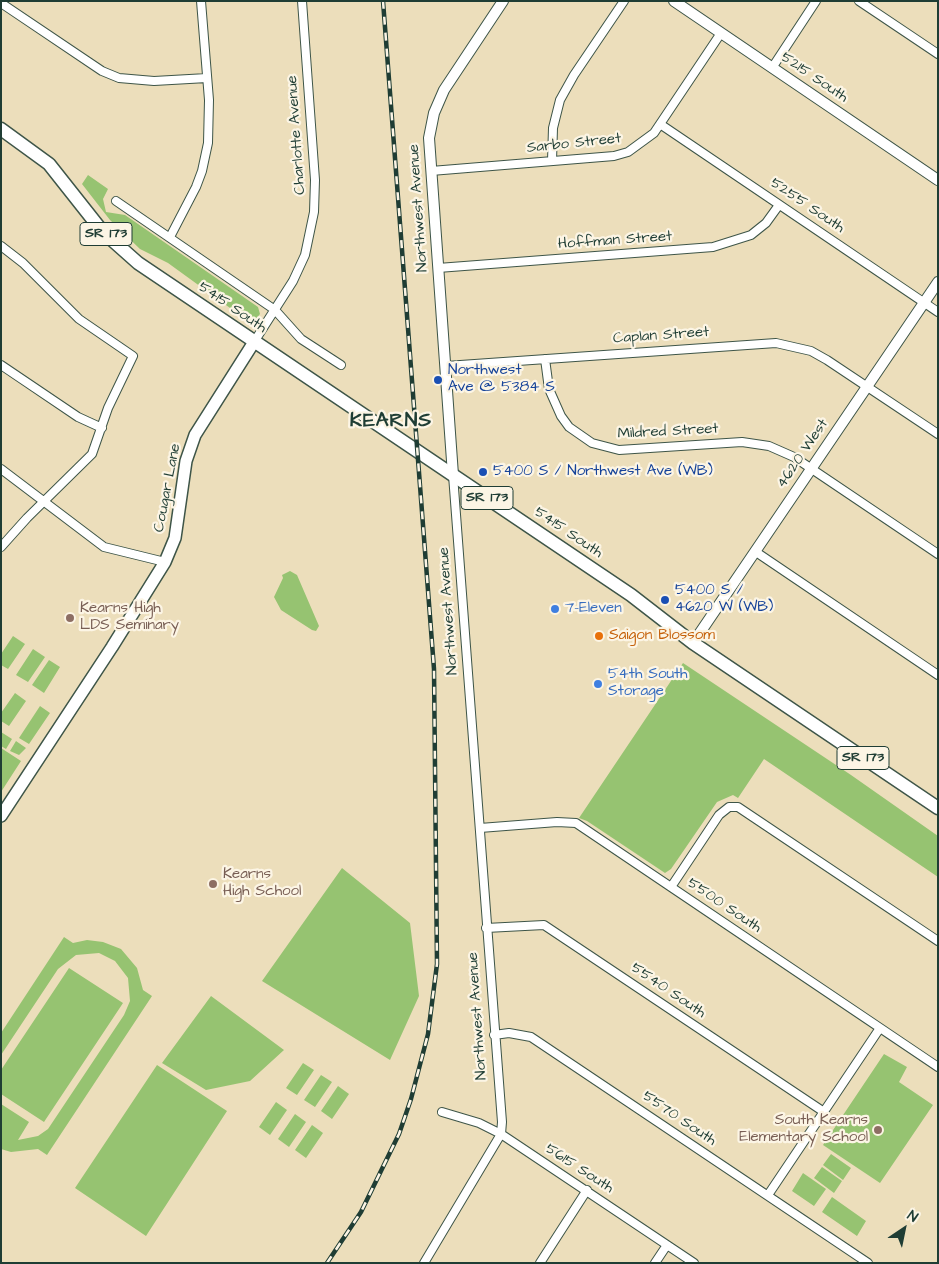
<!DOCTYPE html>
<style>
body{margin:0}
#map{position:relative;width:939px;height:1264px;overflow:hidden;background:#ecdebb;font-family:"Architects Daughter",sans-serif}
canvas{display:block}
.frame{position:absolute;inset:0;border:2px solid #1f3d34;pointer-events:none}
.north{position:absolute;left:879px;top:1204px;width:50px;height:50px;-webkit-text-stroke:4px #fcf5e5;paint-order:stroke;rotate:34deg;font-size:14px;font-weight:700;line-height:20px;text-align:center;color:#1f3d34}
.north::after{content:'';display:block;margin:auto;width:18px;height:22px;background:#1f3d34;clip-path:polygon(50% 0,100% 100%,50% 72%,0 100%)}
</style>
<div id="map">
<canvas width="939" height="1264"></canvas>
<div class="frame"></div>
<div class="north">N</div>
</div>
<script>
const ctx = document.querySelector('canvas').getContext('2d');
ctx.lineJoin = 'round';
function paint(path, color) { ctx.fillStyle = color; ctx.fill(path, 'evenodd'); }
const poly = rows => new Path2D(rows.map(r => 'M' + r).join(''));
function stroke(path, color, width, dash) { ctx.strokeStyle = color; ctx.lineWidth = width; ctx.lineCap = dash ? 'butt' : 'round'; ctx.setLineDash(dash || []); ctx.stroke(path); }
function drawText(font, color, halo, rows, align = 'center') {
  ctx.font = font + ' "Architects Daughter",sans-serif'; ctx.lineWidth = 4.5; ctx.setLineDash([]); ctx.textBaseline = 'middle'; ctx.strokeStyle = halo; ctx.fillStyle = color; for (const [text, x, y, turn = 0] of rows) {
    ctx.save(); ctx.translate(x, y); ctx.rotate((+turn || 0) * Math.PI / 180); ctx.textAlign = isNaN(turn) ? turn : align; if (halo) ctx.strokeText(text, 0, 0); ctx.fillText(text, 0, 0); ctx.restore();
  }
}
const green = poly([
 [88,175,108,189,103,199,106,212,125,215,258,307,260,314,255,320,248,321,168,263,140,249,110,220,82,184],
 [290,571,297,575,319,626,316,631,312,630,281,610,274,597,283,578,282,575],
 [13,636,25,644,8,669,1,665,1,654],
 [33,649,45,657,28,682,16,675],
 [49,660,60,667,44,693,32,685],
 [683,663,851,775,938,836,938,877,764,759,738,798,733,795,717,802,671,869,665,873,587,821,579,818],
 [15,693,26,701,9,726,1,721,1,713],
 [40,706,50,713,29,744,19,738],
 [1,732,12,739,6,749,1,746],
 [16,741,26,748,19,755,10,751],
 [1,748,21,761,1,792],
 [342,868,410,923,419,996,390,1060,262,981],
 [64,937,73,943,87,940,103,942,121,949,137,968,143,990,152,996,47,1155,38,1149,11,1152,1,1149,1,1104,29,1122,18,1140,38,1136,48,1129,124,1015,130,1001,128,978,115,961,99,953,76,955,58,969,1,1055,1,1033],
 [69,968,123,1003,44,1122,1,1094,1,1070],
 [211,996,284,1050,250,1081,206,1090,162,1063],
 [884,1054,907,1067,899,1082,933,1105,880,1183,823,1145],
 [303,1063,314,1070,297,1095,286,1088],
 [157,1065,227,1111,146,1236,75,1188],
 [321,1075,332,1082,315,1107,304,1100],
 [338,1086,349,1094,332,1119,321,1111],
 [276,1102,287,1110,270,1135,259,1127],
 [295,1114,306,1122,289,1147,278,1139],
 [312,1125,323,1133,306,1158,295,1150],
 [831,1154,851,1168,843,1180,823,1165],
 [822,1167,842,1181,834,1193,814,1178],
 [803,1173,826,1189,814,1206,792,1191],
 [832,1197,866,1221,857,1236,822,1212]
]);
const minor = poly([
 [859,1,938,54],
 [1,3,102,71,119,78,154,81,207,78],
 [772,68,816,1],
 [660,124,938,312],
 [552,161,553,128,560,100,574,75,624,1],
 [431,171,614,156,628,152,654,133,721,33],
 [116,201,275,310,301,339,341,365],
 [170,237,196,187,202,171,208,143,209,100,201,1],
 [1,246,23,263,79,319,133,356,108,408,92,454,27,518,1,547],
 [438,268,713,247,751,235,766,223,779,205],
 [254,342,293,281,305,255,314,212,315,180,302,1],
 [545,359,549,389,561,416,569,427,592,443,619,450,742,442,769,446,794,457,938,554],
 [1,365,78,417,102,428],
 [446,366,776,343,811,351,827,360,938,434],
 [1,469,104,547,165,562],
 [756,552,938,675],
 [480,828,557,822,576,823,938,1067],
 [671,887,719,815,729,807,738,807,938,941],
 [486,928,544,925,824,1112],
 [494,1035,509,1033,531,1037,868,1263],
 [442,1112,479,1123,501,1134,694,1263],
 [768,1195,880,1028],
 [424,1263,501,1134,502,1122,453,475],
 [540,1263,587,1190],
 [655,1263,667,1245]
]);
const tertiary = poly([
 [674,1,938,180],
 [453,475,429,138,434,113,444,90,503,1],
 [693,643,938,282]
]);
const secondary = poly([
 [1,816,112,647,165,562,175,538,186,461,195,435,254,342]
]);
const primary = poly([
 [1,129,49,164,102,231,138,263,631,595,693,643,938,808]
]);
const rail = poly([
 [327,1263,361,1212,399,1134,411,1099,428,1034,437,964,434,669,383,1]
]);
const markers = [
 [438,380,5,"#1a4fb4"],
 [483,472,5,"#1a4fb4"],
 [665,600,5,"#1a4fb4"],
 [555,609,5,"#3f7fe0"],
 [70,618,5,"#8d6e63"],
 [599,636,5,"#e8710a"],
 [598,684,5,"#3f7fe0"],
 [213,884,5,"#8d6e63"],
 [878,1130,5,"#8d6e63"]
];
const shields = [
 [106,234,52],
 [487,498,52],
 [863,758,52]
];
const shieldNames = [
 ["SR 173",106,234],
 ["SR 173",487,498],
 ["SR 173",863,758]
];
const streetNames = [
 ["5215 South",814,78,34],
 ["Charlotte Avenue",297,135,-94],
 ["Sarbo Street",574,144,-6],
 ["5255 South",807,206,34],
 ["Northwest Avenue",419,208,-94],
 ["Hoffman Street",615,241,-4],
 ["5415 South",232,308,34],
 ["Caplan Street",661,336,-4],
 ["Mildred Street",668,432,-3],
 ["4620 West",803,454,-56],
 ["Cougar Lane",168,488,-79],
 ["5415 South",568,533,34],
 ["Northwest Avenue",449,611,-94],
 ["5500 South",724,906,34],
 ["5540 South",668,991,34],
 ["Northwest Avenue",478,1016,-94],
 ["5570 South",679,1119,34],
 ["5615 South",579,1169,33]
];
const transitNames = [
 ["Northwest",448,371],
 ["Ave @ 5384 S",448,388],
 ["5400 S / Northwest Ave (WB)",493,472],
 ["5400 S /",675,591],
 ["4620 W (WB)",675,608]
];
const educationNames = [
 ["Kearns High",80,609],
 ["LDS Seminary",80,626],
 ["Kearns",223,875],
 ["High School",223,892],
 ["South Kearns",868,1121,"right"],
 ["Elementary School",868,1138,"right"]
];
const shopNames = [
 ["7-Eleven",565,609],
 ["54th South",608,675],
 ["Storage",608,692]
];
const foodNames = [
 ["Saigon Blossom",609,636]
];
const districtNames = [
 ["KEARNS",391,422]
];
paint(green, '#96c371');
stroke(minor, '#3e5548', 10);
stroke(tertiary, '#3e5548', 12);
stroke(secondary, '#3e5548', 14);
stroke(primary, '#3e5548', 15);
stroke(minor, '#fff', 8);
stroke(tertiary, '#fff', 10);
stroke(secondary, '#fff', 11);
stroke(primary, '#fff', 12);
stroke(rail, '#1f3d34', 4.5);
stroke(rail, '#fcf5e5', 2.5, [8]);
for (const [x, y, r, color] of markers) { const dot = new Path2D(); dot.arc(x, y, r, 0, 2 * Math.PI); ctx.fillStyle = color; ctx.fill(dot); stroke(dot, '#fcf5e5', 2); }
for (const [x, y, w] of shields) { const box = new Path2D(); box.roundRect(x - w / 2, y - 11.5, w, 23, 4); ctx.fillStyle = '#fcf5e5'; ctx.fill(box); stroke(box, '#1f3d34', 1); }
drawText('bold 14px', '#1f3d34', null, shieldNames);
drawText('15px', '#1f3d34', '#fcf5e5', streetNames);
drawText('15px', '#164399', '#fcf5e5', transitNames, 'left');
drawText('15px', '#785e54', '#fcf5e5', educationNames, 'left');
drawText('15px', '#366cbe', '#fcf5e5', shopNames, 'left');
drawText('15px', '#c56008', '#fcf5e5', foodNames, 'left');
ctx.letterSpacing = '1px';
drawText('bold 20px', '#1f3d34', '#fcf5e5', districtNames);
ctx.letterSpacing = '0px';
</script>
